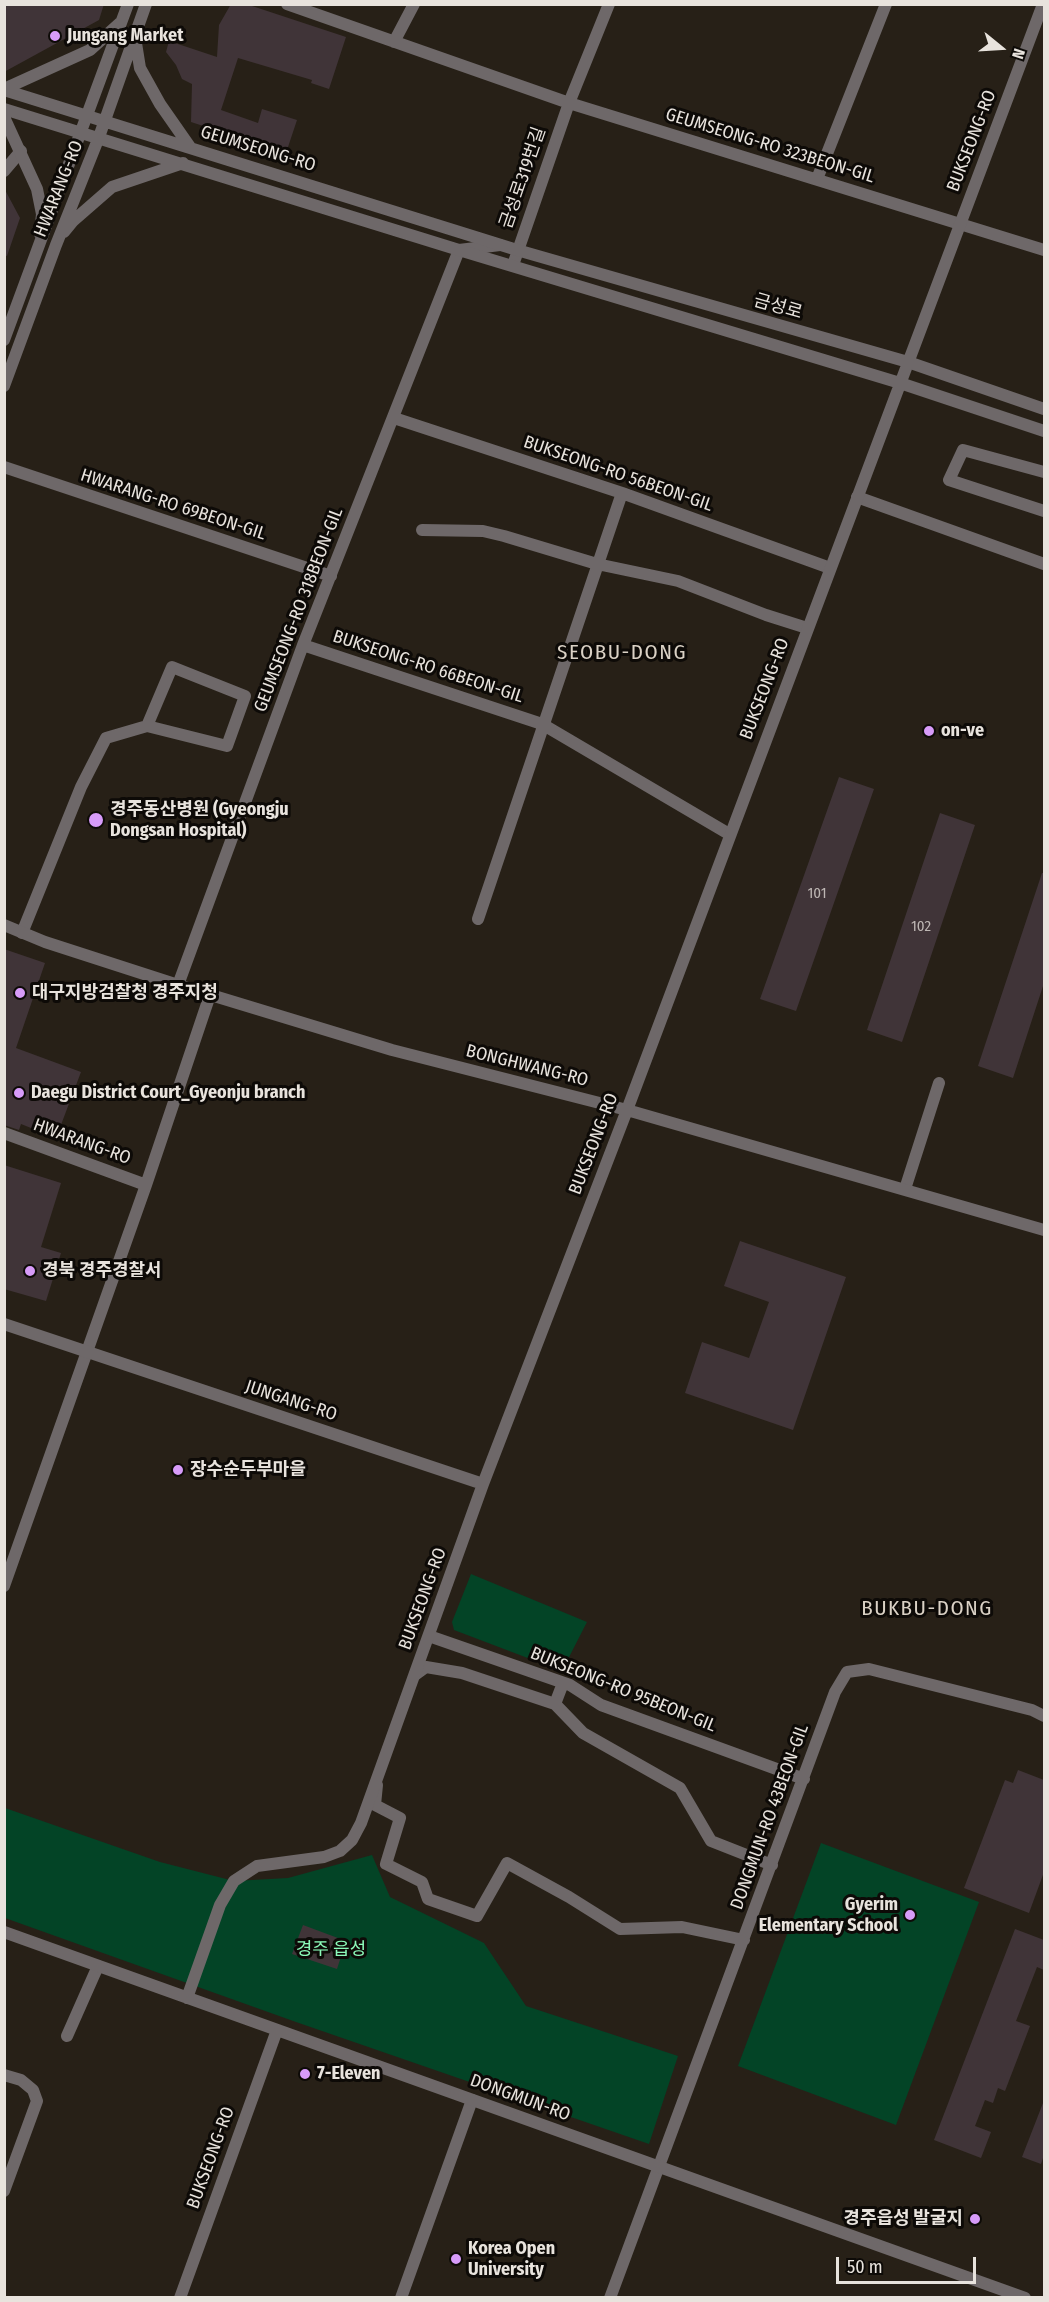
<!DOCTYPE html>
<html>
<head>
<meta charset="utf-8">
<style>
	body { margin:0 }
	#map { position:relative; width:1049px; height:2302px; overflow:hidden; background:#272017; font-family:"Fira Sans Condensed",sans-serif }
	canvas { display:block }
	.frame { position:absolute; inset:0; border:6px solid #e8e3dd; pointer-events:none }
	.north { position:absolute; left:971px; top:18px; width:60px; height:60px; -webkit-text-stroke:4px #0d0a07; paint-order:stroke; rotate:108deg; font-size:16px; font-weight:700; line-height:24px; text-align:center; color:#e8e3dd }
	.north::after { content:''; display:block; margin:auto; width:21px; height:27px; background:#e8e3dd; clip-path:polygon(50% 0,100% 100%,50% 72%,0 100%) }
	.scale { position:absolute; left:836px; top:2257px; width:140px; height:27px; box-sizing:border-box; border:3px solid #e8e3dd; border-top:0; padding-left:8px; font-size:18px; line-height:21px; white-space:nowrap; color:#e8e3dd; -webkit-text-stroke:4px #0d0a07; paint-order:stroke }
</style>
</head>
<body>
<div id="map">
<canvas width="1049" height="2302"></canvas>
<div class="frame"></div>
<div class="north">N</div>
<div class="scale">50 m</div>
</div>
<script>
const context = document.querySelector('canvas').getContext('2d');
context.lineJoin = 'round';
function fill(path, color) {
  context.fillStyle = color;
  context.fill(path, 'evenodd');
}
function poly(rows) {
  const path = new Path2D();
  for (const r of rows) {
    path.moveTo(r[0], r[1]);
    for (let i = 2; i < r.length; i += 2) path.lineTo(r[i], r[i + 1]);
  }
  return path;
}
function trace(path, color, width, dash) {
  context.strokeStyle = color;
  context.lineWidth = width;
  context.lineCap = dash ? 'butt' : 'round';
  context.setLineDash(dash || []);
  context.stroke(path);
}
function write(font, color, halo, rows, align = 'center') {
  context.font = font + ' "Fira Sans Condensed","Noto Sans KR",sans-serif';
  context.lineWidth = 6;
  context.setLineDash([]);
  context.textBaseline = 'middle';
  context.strokeStyle = halo;
  context.fillStyle = color;
  for (const [text, x, y, turn = 0] of rows) {
    context.save();
    context.translate(x, y);
    context.rotate((+turn || 0) * Math.PI / 180);
    context.textAlign = isNaN(turn) ? turn : align;
    if (halo) context.strokeText(text, 0, 0);
    context.fillText(text, 0, 0);
    context.restore();
  }
}
fill(poly([
	[471,1574,587,1622,565,1665,554,1668,454,1630,452,1622],
	[5,1808,160,1862,234,1881,288,1878,372,1855,390,1897,484,1943,526,2006,678,2056,649,2144,296,2022,5,1918],
	[821,1843,979,1902,896,2125,738,2066]
]), '#034426');
fill(poly([
	[4,4,104,4,99,20,4,72],
	[231,4,246,4,346,37,329,89,311,83,312,80,238,58,221,110,258,123,262,109,297,120,286,153,191,122,192,84,182,79,176,65,166,52,169,41,217,57,219,25],
	[4,188,20,218,7,256,4,255],
	[839,777,874,789,796,1011,760,999],
	[940,813,975,825,902,1042,867,1030],
	[1042,873,1044,873,1044,983,1013,1078,978,1066],
	[4,949,45,963,16,1048,81,1072,56,1138,21,1124,19,1130,4,1125],
	[4,1165,61,1183,41,1247,61,1253,46,1301,4,1289],
	[740,1241,846,1277,793,1430,685,1393,702,1342,749,1358,769,1302,724,1286],
	[1018,1770,1044,1780,1044,1872,1029,1913,964,1888,1005,1780,1013,1783],
	[303,1925,346,1941,337,1969,292,1954],
	[1015,1929,1044,1940,1044,1970,1037,1967,1016,2021,1030,2026,1005,2091,998,2088,993,2103,985,2100,975,2126,991,2132,981,2158,934,2140],
	[1043,2103,1044,2155,1041,2164,1022,2157]
]), '#403438');
trace(poly([
	[287,4,569,103,1044,250],
	[394,42,414,4],
	[4,171,21,151],
	[817,179,886,4],
	[513,265,569,103,609,4],
	[394,418,622,493,830,568],
	[4,467,331,576],
	[1044,472,963,450,949,480,1044,511],
	[857,497,1044,564],
	[422,530,483,531,504,536,597,564,678,581,766,615,807,628],
	[303,645,542,724,729,834],
	[478,919,622,493],
	[22,933,81,787,106,738,147,726,172,667,245,696,227,746,147,726],
	[178,985,303,645,459,250,500,245],
	[4,1133,146,1185],
	[905,1189,939,1083],
	[4,1586,146,1185,210,995],
	[429,1636,570,1685,601,1705,804,1779],
	[415,1675,426,1667,462,1673,555,1704],
	[563,1683,555,1704,583,1733,680,1788,711,1841,772,1865],
	[377,1785,375,1805,400,1818,386,1864,422,1882,428,1899,477,1916,507,1863,569,1897,620,1929,682,1927,744,1940],
	[67,2036,98,1966],
	[4,2075,21,2080,33,2090,37,2101,4,2191],
	[401,2298,472,2100],
	[610,2298,835,1692,847,1672,869,1669,1032,1710,1044,1716]
]), '#6e6869', 12);
trace(poly([
	[135,37,140,68,160,104,190,147],
	[4,89,90,50,120,23],
	[4,90,517,250,908,362,1044,409],
	[4,109,459,250,900,383,1044,431],
	[4,117,37,189,42,214,40,234],
	[64,232,73,221,112,187,183,163],
	[4,340,128,4],
	[4,386,56,245,99,137,146,4],
	[4,925,45,942,178,985,392,1050,627,1110,1044,1230],
	[4,1324,483,1484],
	[4,1932,1025,2298],
	[187,1998,220,1905,234,1881,257,1866,324,1857,340,1851,352,1840,361,1823,483,1484,627,1110,1043,4],
	[180,2298,277,2030]
]), '#6e6869', 12);
for (const [x, y, r, color] of [
	[55,36,6,"#d79bf9"],
	[929,731,6,"#d79bf9"],
	[96,820,8,"#d79bf9"],
	[20,993,6,"#d79bf9"],
	[19,1093,6,"#d79bf9"],
	[30,1271,6,"#d79bf9"],
	[178,1470,6,"#d79bf9"],
	[910,1915,6,"#d79bf9"],
	[305,2074,6,"#d79bf9"],
	[975,2219,6,"#d79bf9"],
	[456,2259,6,"#d79bf9"]
]) {
  const dot = new Path2D();
  dot.arc(x, y, r, 0, 2 * Math.PI);
  context.fillStyle = color;
  context.fill(dot);
  trace(dot, '#0d0a07', 2);
}
write('15px', '#beb7b4', null, [
	["101",817,894],
	["102",921,927]
]);
write('bold 18px', '#e8e3dd', '#0d0a07', [
	["Jungang Market",67,36],
	["on-ve",941,731],
	["경주동산병원 (Gyeongju",110,810],
	["Dongsan Hospital)",110,831],
	["대구지방검찰청 경주지청",32,993],
	["Daegu District Court_Gyeonju branch",31,1093],
	["경북 경주경찰서",42,1271],
	["장수순두부마을",190,1470],
	["Gyerim",898,1905,"right"],
	["Elementary School",898,1926,"right"],
	["7-Eleven",317,2074],
	["경주읍성 발굴지",963,2219,"right"],
	["Korea Open",468,2249],
	["University",468,2270]
], 'left');
write('18px', '#e8e3dd', '#0d0a07', [
	["BUKSEONG-RO",972,141,-69],
	["GEUMSEONG-RO 323BEON-GIL",770,146,17],
	["GEUMSEONG-RO",258,149,17],
	["금성로319번길",523,178,-71],
	["HWARANG-RO",59,189,-68],
	["금성로",778,307,16],
	["BUKSEONG-RO 56BEON-GIL",618,474,19],
	["HWARANG-RO 69BEON-GIL",173,505,18],
	["GEUMSEONG-RO 318BEON-GIL",299,610,-69],
	["BUKSEONG-RO 66BEON-GIL",428,667,18],
	["BUKSEONG-RO",765,689,-69],
	["BONGHWANG-RO",527,1066,14],
	["HWARANG-RO",82,1142,20],
	["BUKSEONG-RO",594,1144,-69],
	["JUNGANG-RO",291,1401,18],
	["BUKSEONG-RO",423,1599,-70],
	["BUKSEONG-RO 95BEON-GIL",623,1690,22],
	["DONGMUN-RO 43BEON-GIL",770,1817,-70],
	["DONGMUN-RO",520,2098,20],
	["BUKSEONG-RO",211,2158,-70]
]);
write('18px', '#8cfbba', '#0d0a07', [
	["경주 읍성",331,1950]
]);
context.letterSpacing = '1.5px';
write('21px', '#dad1c5', '#0d0a07', [
	["SEOBU-DONG",622,653],
	["BUKBU-DONG",927,1609]
]);
context.letterSpacing = '0px';
</script>
</body>
</html>
